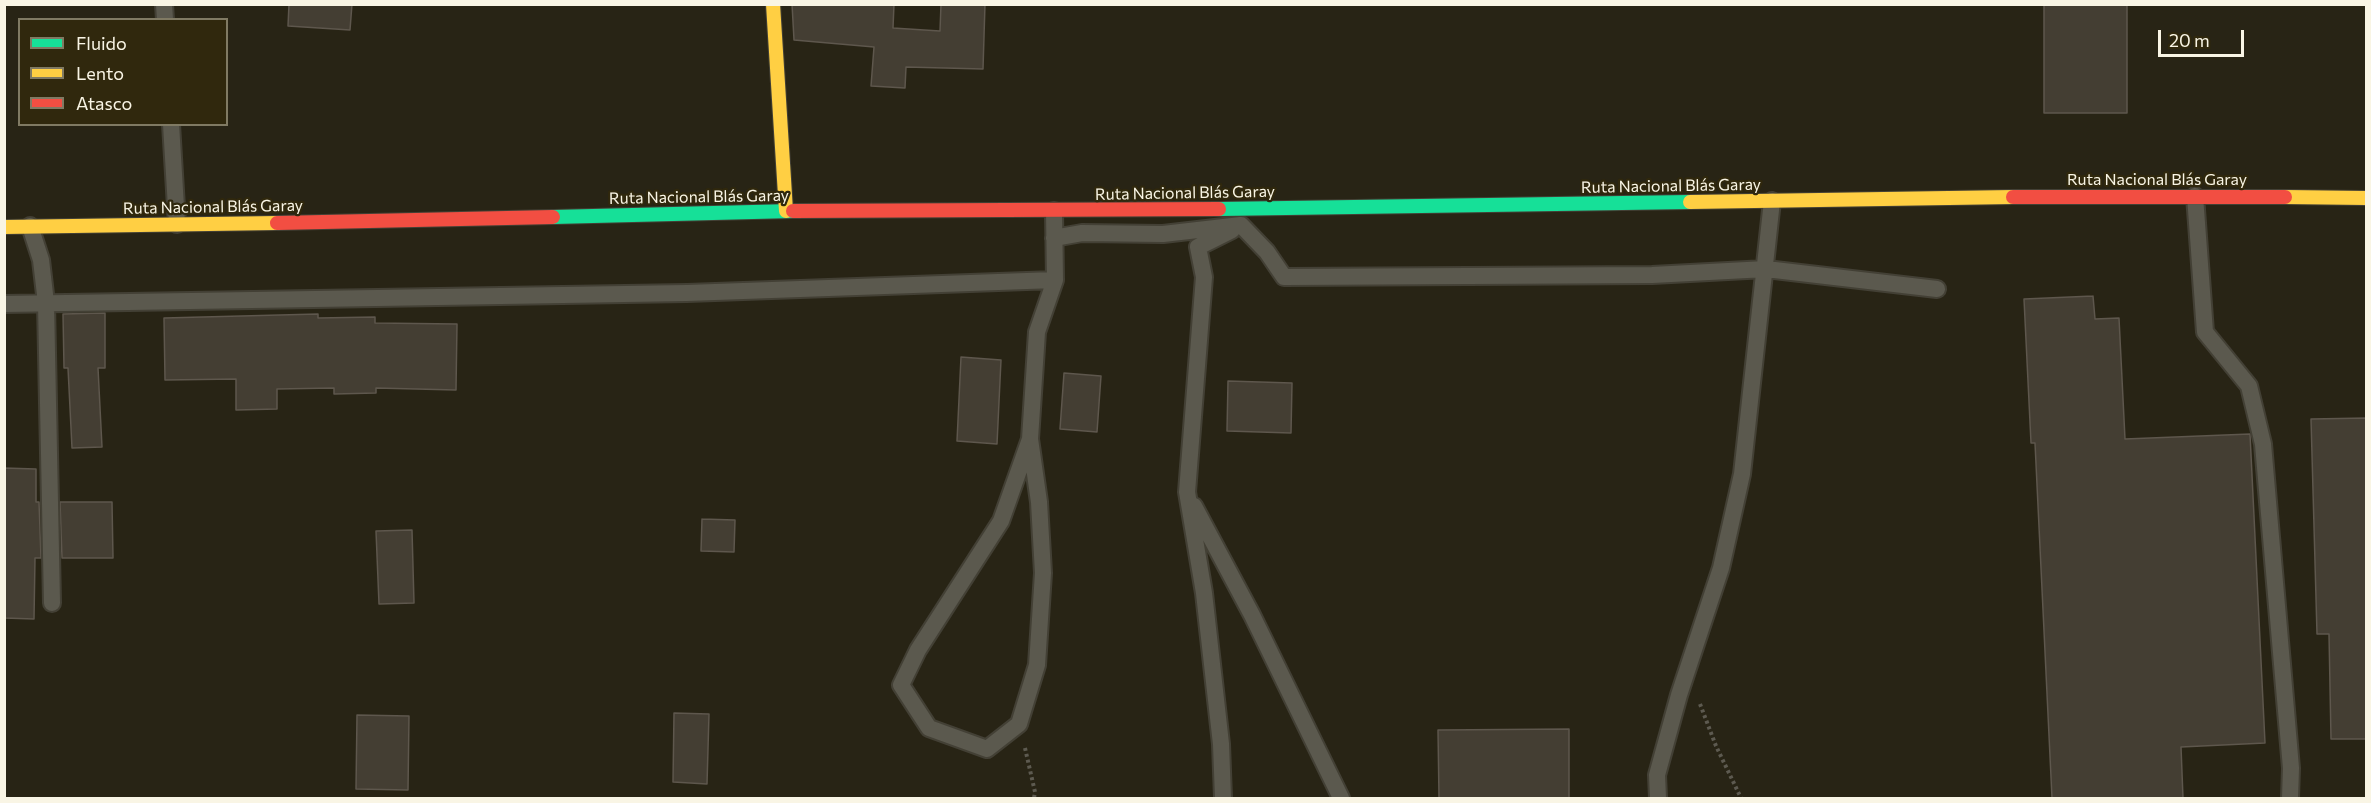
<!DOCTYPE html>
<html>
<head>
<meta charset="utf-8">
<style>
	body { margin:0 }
	#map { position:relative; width:2371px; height:803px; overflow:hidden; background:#282415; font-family:Commissioner,sans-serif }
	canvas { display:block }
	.frame { position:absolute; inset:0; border:6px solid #f9f5e5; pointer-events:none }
	.legend { position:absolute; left:18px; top:18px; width:210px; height:108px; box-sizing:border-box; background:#30280d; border:2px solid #807a63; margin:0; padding:8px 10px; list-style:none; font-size:18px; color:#f9f5e5 }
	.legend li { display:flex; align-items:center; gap:12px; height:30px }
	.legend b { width:30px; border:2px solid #807a63 }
	.scale { position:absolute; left:2158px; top:30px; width:86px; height:27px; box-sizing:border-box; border:3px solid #f9f5e5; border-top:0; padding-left:8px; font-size:18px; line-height:21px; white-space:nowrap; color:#f9f5e5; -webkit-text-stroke:4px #30280d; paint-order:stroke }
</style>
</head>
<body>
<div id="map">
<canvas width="2371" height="803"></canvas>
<div class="frame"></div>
<ul class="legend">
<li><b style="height:8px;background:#16e098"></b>Fluido</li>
<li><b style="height:8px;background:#ffcf43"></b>Lento</li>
<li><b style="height:8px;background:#f24e42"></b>Atasco</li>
</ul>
<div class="scale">20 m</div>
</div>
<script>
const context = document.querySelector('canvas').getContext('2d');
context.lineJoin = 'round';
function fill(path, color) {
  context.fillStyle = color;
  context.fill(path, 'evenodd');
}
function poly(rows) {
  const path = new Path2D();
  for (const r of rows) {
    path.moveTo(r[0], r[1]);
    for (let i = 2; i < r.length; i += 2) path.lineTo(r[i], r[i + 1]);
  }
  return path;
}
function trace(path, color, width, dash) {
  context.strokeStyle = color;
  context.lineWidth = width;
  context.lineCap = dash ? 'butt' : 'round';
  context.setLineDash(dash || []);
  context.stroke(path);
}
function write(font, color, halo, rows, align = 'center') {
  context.font = font + ' Commissioner,sans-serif';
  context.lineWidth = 4.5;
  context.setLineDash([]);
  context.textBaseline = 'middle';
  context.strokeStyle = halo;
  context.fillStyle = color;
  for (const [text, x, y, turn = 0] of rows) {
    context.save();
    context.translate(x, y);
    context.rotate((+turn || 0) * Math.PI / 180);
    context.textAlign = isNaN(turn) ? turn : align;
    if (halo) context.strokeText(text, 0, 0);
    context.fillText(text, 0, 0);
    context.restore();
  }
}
const building = poly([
	[289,4,352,4,350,30,288,26,289,4],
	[792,4,894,4,893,28,940,31,941,4,985,4,983,69,906,67,905,88,871,86,874,47,794,40,792,4],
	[2044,4,2127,4,2127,113,2044,113,2044,4],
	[2093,296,2095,319,2119,318,2125,439,2250,434,2265,743,2181,747,2183,798,2052,798,2035,443,2031,443,2024,299,2093,296],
	[105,313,105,368,98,368,102,447,72,448,68,368,64,368,63,314,105,313],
	[318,314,318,318,375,317,375,323,457,324,456,390,376,388,376,393,334,394,334,388,277,389,277,409,236,410,236,379,165,380,164,318,318,314],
	[961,357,1001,360,997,444,957,441,961,357],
	[1064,373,1101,376,1097,432,1060,429,1064,373],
	[1228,381,1292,383,1291,433,1227,431,1228,381],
	[2367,418,2367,739,2331,739,2329,634,2317,634,2311,419,2367,418],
	[4,468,36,469,36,502,39,502,41,558,35,558,34,619,4,618,4,468],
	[60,502,112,502,113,558,62,558,60,502],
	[702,519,735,520,734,552,701,551,702,519],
	[412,530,414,603,379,604,376,531,412,530],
	[674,713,709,714,707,784,673,782,674,713],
	[357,715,409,716,408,790,356,789,357,715],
	[1569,729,1569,798,1439,798,1438,730,1569,729]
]);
fill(building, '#443e33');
trace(building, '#5e574d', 1.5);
const lane = poly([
	[164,4,165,20],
	[171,124,177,224],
	[2195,196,2205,332,2249,386,2263,444,2291,768,2290,798],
	[30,226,41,260,46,303,52,603],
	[1054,238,1082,233,1163,234,1241,225,1267,252,1284,277,1652,275,1766,269,1937,289],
	[4,304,687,293,1055,280],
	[1030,439,1039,502,1043,573,1037,665,1019,724,987,749,929,728,901,685,918,650,1001,521,1030,439,1037,332,1055,280,1054,211],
	[1194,506,1252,615,1341,798],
	[1223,798,1221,744,1204,593,1187,492,1204,277,1198,247,1232,230],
	[1658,798,1657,775,1679,695,1721,568,1742,474,1772,201]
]);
const fast = poly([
	[1219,209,1690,202],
	[553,217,793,211]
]);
const slow = poly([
	[773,4,786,211],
	[2285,197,2366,198],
	[1690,202,2013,197],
	[4,227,277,223]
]);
const jam = poly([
	[2013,197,2285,197],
	[793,211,1219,209],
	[277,223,553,217]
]);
trace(lane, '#434035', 20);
trace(fast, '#434035', 16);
trace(slow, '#434035', 16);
trace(jam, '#434035', 16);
trace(poly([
	[1700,704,1716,746,1741,798],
	[1025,748,1035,792,1034,798]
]), '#5d5a50', 4, [3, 3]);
trace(lane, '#5b594e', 16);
trace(fast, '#16e098', 14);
trace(slow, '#ffcf43', 14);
trace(jam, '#f24e42', 14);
write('16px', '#f9f5e5', '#30280d', [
	["Ruta Nacional Blás Garay",2157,180],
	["Ruta Nacional Blás Garay",1671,186,-1],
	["Ruta Nacional Blás Garay",1185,193,-1],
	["Ruta Nacional Blás Garay",699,197,-1],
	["Ruta Nacional Blás Garay",213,207,-1]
]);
</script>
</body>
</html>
